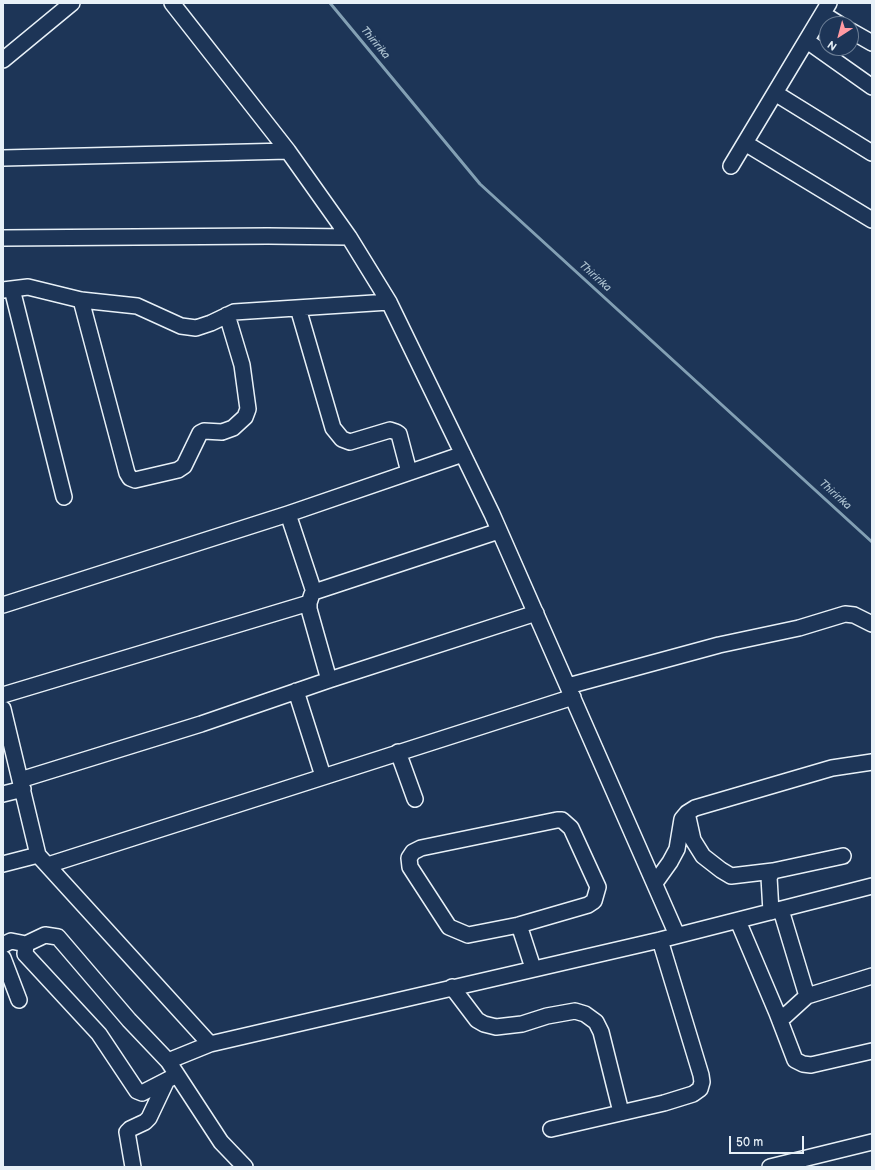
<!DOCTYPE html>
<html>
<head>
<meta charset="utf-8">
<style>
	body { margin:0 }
	#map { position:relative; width:875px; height:1170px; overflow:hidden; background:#1d3557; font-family:"Balsamiq Sans",sans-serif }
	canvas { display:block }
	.frame { position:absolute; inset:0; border:4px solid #e8f1f8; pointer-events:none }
	.north { position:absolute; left:819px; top:16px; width:40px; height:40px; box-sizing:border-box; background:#1d3557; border:1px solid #6e8097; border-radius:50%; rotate:216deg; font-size:11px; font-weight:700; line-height:16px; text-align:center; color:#e8f1f8 }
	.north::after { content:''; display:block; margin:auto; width:14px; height:18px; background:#ff9aa2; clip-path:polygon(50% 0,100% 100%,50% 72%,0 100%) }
	.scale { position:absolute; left:729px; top:1136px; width:75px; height:18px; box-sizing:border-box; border:2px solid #e8f1f8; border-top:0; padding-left:5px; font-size:12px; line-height:14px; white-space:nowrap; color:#e8f1f8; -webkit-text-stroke:3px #1d3557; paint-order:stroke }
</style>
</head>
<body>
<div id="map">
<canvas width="875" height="1170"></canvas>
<div class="frame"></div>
<div class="north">N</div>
<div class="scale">50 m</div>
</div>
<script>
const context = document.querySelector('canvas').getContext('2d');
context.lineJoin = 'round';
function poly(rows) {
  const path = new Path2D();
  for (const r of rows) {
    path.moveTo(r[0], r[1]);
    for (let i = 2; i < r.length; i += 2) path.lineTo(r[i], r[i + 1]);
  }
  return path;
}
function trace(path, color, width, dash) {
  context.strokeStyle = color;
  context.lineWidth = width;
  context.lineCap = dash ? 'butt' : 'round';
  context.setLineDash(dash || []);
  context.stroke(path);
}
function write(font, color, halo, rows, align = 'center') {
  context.font = font + ' "Balsamiq Sans",sans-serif';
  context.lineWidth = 4;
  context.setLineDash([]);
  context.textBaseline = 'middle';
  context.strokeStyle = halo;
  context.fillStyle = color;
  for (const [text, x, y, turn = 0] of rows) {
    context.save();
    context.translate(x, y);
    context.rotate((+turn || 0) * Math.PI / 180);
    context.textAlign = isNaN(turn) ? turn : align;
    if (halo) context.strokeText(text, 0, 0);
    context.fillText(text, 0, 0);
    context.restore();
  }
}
trace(poly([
	[330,3,480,184,872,542]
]), '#83a0b4', 3);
const minor = poly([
	[172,3,288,151,349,237,389,302,492,514,677,935],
	[823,14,839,24],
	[851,31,872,43],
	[807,41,872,87],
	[3,60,72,3],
	[775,93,872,153],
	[745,143,872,220],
	[3,158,288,151],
	[731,166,829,3],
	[3,238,268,236,349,237],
	[12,289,64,497],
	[3,290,28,287,81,300,137,306,181,326,196,328,211,323,234,312,389,302],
	[81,300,127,473,130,478,135,480,178,470,184,466,200,433,204,431,222,432,233,428,245,417,248,409,242,365,227,315],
	[298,308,333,428,342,439,350,442,390,430,396,432,399,434,409,472],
	[288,514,314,592,499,531],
	[312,594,309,603,309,609,329,680],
	[3,605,288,514,463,454],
	[568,686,719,645,799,628,845,614,854,615,872,624],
	[296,691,323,776],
	[3,695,309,603],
	[3,709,38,855,3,864],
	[398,752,415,799],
	[20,780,201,724,329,680,536,613],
	[3,794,23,789],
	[687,813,693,840,703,856,721,870,731,876,773,871],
	[557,820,562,820,571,828,598,887,594,901,588,905,519,925,468,935,449,927,410,867,409,858,413,852,421,848,557,820],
	[38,855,210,1044],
	[48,865,573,697],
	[655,883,670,862,677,849,682,819,687,813,695,808,832,768,872,762],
	[781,910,807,996,872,976],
	[771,912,769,877,773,871,843,856],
	[738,921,777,1013,785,1016,807,996],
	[519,925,533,968],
	[3,945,11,941,26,944],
	[3,958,19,1000],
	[452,987,477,1020,484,1024,496,1027,522,1024,547,1016,575,1011,585,1014,596,1022,601,1032,621,1112],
	[777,1013,795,1060,803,1064,811,1065,872,1051],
	[168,1061,210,1044,660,940,872,886],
	[177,1075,142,1093,137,1091,99,1034,25,954,26,944,45,935,58,937,129,1020,168,1061,221,1142,245,1167],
	[551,1129,664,1103,693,1094,700,1089,702,1082,701,1075,660,940],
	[133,1167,127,1132,130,1129,145,1122,149,1118,167,1080],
	[770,1167,872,1142]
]);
trace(minor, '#e8f1f8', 18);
trace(minor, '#1d3557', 15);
write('italic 11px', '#adc2d0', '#1d3557', [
	["Thiririka",375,43,50],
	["Thiririka",595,277,42],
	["Thiririka",835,495,42]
]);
</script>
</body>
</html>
